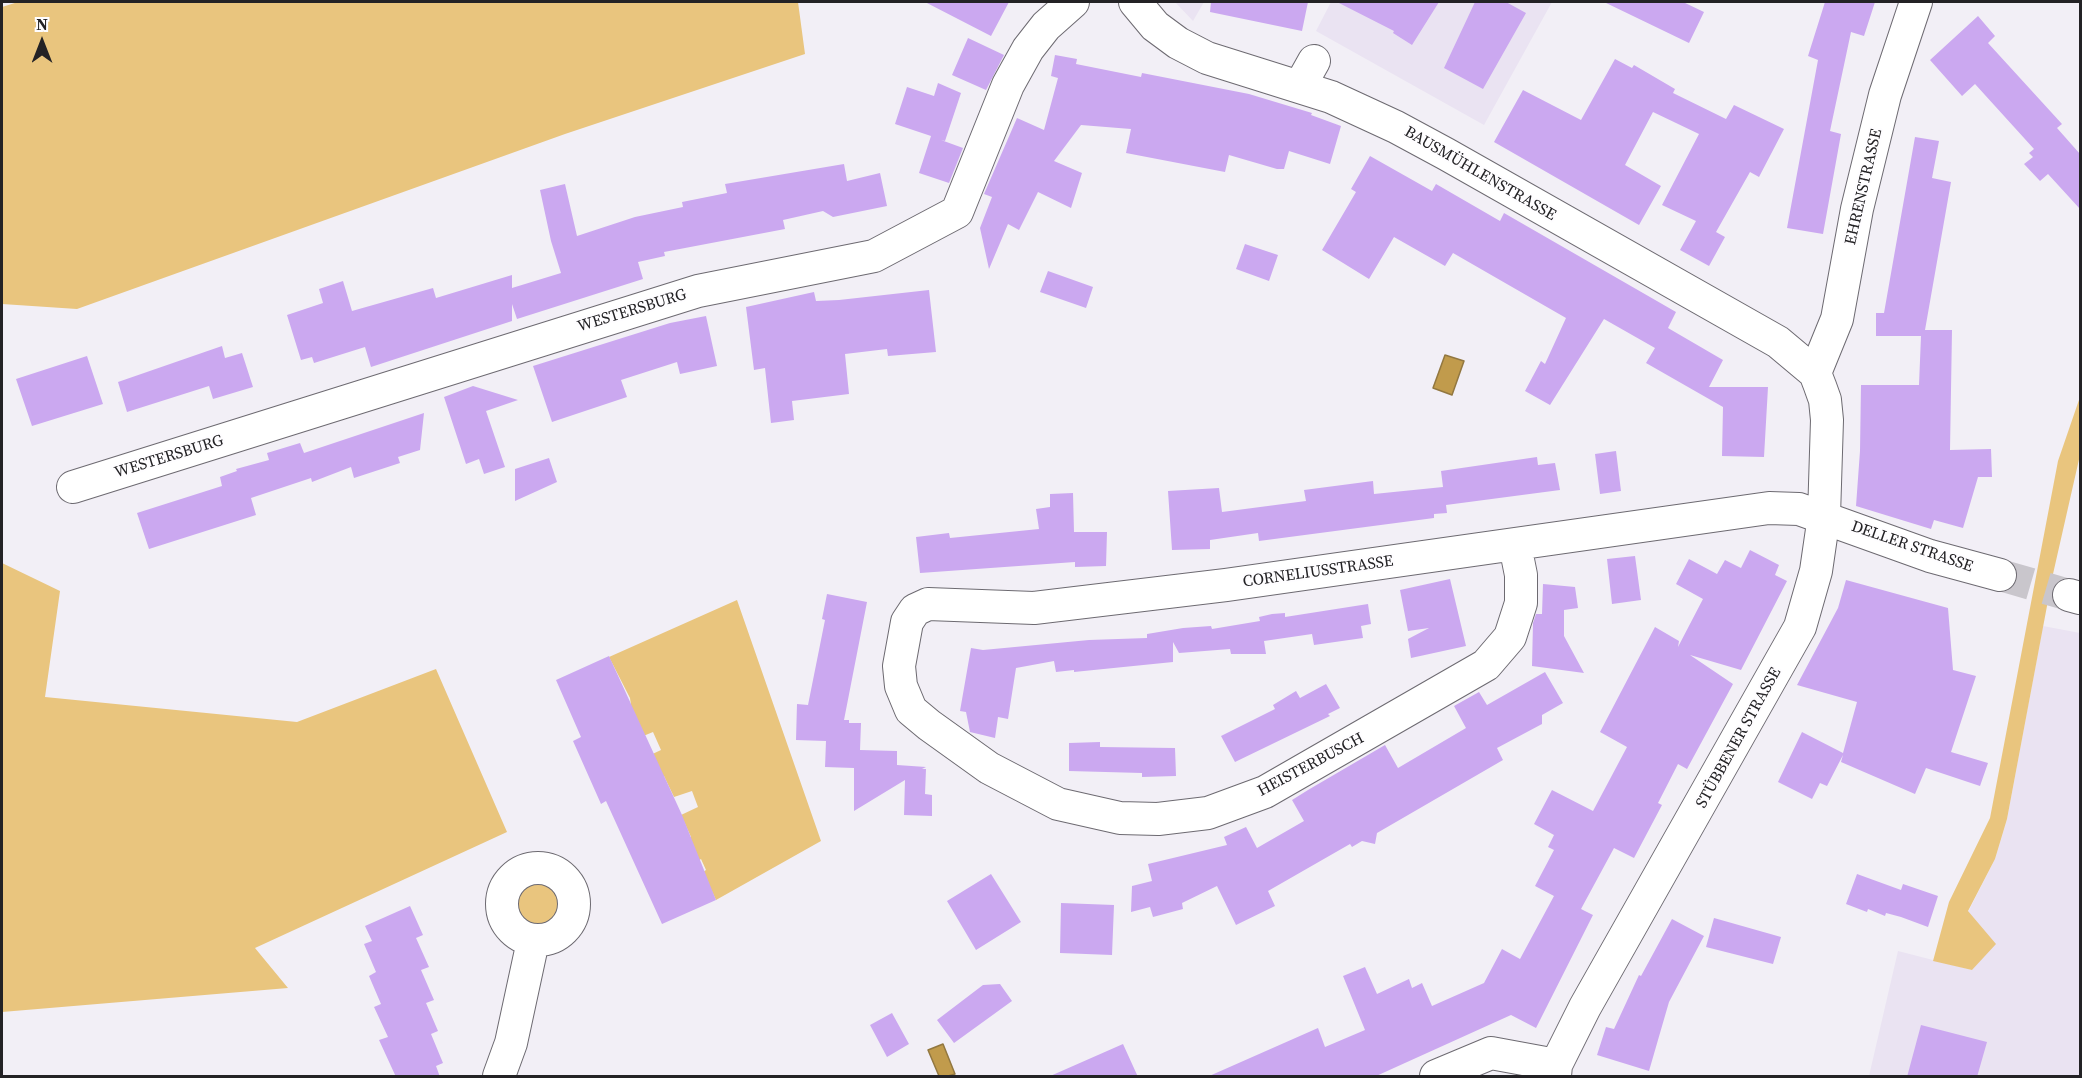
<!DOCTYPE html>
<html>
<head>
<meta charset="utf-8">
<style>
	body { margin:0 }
	#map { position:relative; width:2082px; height:1078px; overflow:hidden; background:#f2eff6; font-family:"Source Serif 4",serif }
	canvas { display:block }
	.frame { position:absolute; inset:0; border:3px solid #232225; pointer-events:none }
	.north { position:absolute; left:12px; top:12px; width:60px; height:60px; -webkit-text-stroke:4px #fefdff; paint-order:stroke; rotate:0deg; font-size:16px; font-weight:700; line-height:24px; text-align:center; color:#232225 }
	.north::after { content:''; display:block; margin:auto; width:21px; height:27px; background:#232225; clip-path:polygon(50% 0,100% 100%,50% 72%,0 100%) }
</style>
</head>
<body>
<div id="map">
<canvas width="2082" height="1078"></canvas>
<div class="frame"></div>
<div class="north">N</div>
</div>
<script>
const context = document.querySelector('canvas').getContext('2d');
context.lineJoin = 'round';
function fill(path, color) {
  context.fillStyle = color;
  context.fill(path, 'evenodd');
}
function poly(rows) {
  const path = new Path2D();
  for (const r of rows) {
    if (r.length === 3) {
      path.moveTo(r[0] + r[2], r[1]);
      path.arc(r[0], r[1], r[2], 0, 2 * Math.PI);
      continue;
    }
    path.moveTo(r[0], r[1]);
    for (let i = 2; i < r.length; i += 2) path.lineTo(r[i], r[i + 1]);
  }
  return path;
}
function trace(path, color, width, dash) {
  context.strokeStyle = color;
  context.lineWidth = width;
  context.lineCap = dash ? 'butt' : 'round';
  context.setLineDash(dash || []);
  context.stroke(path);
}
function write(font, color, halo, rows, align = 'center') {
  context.font = font + ' "Source Serif 4",serif';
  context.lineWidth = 4.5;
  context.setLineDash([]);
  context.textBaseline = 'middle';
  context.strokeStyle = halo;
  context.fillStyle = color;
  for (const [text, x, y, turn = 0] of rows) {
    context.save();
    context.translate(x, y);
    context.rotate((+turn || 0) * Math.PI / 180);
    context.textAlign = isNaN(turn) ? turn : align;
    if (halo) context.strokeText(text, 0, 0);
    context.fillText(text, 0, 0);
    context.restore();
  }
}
fill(poly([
	[1175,2,1204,2,1193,21],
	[1331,2,1552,2,1484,125,1316,31],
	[2043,626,2080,633,2080,1076,1869,1076,1898,951,1972,970,1981,959,1968,912,1995,859,2007,819]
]), '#eae3f2');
fill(poly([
	[18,2,798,2,805,54,565,134,77,309,2,304,2,7],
	[2080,397,2080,455,2053,574,2007,819,1995,859,1968,911,1996,944,1972,970,1933,961,1949,902,1990,818,2058,461],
	[2,563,60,591,45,697,297,722,436,669,507,832,255,948,288,988,2,1012],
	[737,600,821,841,716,900,703,872,706,870,701,859,698,861,688,839,691,837,681,815,698,807,692,791,674,797,664,776,654,780,644,758,661,750,653,732,636,739,630,698,609,657],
	[536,904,24]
]), '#e9c57e');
const water = poly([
	[1445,355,1464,361,1452,395,1433,388,1445,355],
	[943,1044,955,1074,948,1076,939,1076,928,1050,943,1044]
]);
fill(water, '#c19b4c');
trace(water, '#927740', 1.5);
fill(poly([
	[925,2,1009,2,991,36],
	[1211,2,1308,2,1302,31,1210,12],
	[1337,2,1439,2,1412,45,1393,33,1394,31],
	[1475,2,1506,2,1526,13,1483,89,1444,68],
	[1604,2,1683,2,1704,12,1689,43],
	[1825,2,1875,2,1864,36,1851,32,1830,131,1841,134,1823,234,1787,228,1818,60,1808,56],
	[1978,16,1995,36,1988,43,2062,124,2057,128,2080,154,2080,209,2048,174,2040,181,2024,164,2033,157,2029,153,2034,149,1975,84,1962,96,1930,60],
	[968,38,1004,55,986,90,952,75],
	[1055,55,1077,59,1076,64,1141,77,1142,73,1249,94,1312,113,1311,115,1341,126,1330,164,1289,151,1284,169,1277,169,1229,155,1225,172,1126,153,1131,129,1081,125,1054,161,1082,173,1071,208,1038,192,1019,230,1008,224,989,269,980,228,992,197,984,194,1017,118,1044,130,1058,78,1051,76],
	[1615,59,1632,68,1634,65,1675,89,1673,93,1726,119,1734,105,1784,129,1759,177,1750,172,1716,232,1725,237,1709,266,1680,250,1696,221,1662,205,1699,134,1653,112,1625,165,1661,186,1639,225,1494,142,1523,90,1581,120],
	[938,83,961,93,945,141,941,140,963,148,949,183,919,173,931,136,895,124,907,87,934,96],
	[1915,137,1939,141,1932,178,1951,182,1925,330,1952,330,1950,450,1991,449,1992,477,1978,477,1963,528,1934,520,1931,529,1856,506,1860,451,1861,385,1919,385,1921,336,1876,336,1876,313,1884,313],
	[1370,156,1432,191,1436,184,1500,221,1504,213,1676,312,1668,328,1723,360,1709,387,1768,387,1764,457,1722,456,1723,407,1646,363,1655,348,1604,319,1550,405,1525,391,1541,361,1545,364,1566,318,1453,253,1445,266,1394,237,1369,279,1322,250,1356,192,1351,189],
	[844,164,847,181,880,173,887,206,833,217,823,211,783,220,785,229,664,252,665,256,638,262,643,279,517,319,512,304,512,321,371,367,365,347,314,363,312,357,301,360,287,315,323,303,319,289,343,281,352,311,433,288,436,298,512,275,512,288,561,273,551,241,540,190,565,184,577,236,635,217,683,207,682,202,727,193,725,184],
	[1245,244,1278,255,1269,281,1236,269],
	[1048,271,1093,287,1086,308,1040,292],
	[929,290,936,352,888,356,887,349,845,354,849,394,792,401,794,420,771,423,765,368,754,370,746,307,814,292,816,301,839,300],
	[706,316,717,366,680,374,677,362,621,380,627,397,552,422,533,366,670,323],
	[222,346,225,358,242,353,253,387,213,399,209,386,127,412,118,382],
	[87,356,103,404,32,426,16,379],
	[473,386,518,400,486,411,505,467,484,474,479,459,466,464,444,397],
	[424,413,420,450,398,457,400,463,354,478,351,467,312,482,311,478,251,498,256,515,149,549,137,513,222,486,220,477,237,471,236,469,269,460,267,453,300,443,304,453],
	[1616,451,1621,491,1600,494,1595,454],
	[1537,457,1538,465,1555,463,1560,490,1446,505,1447,513,1434,514,1434,518,1259,541,1258,533,1210,540,1210,549,1172,550,1168,491,1219,488,1222,512,1306,501,1304,490,1373,481,1374,494,1443,487,1441,471],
	[549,458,557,482,515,501,515,469],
	[1073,493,1074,532,1107,532,1106,566,1075,567,1075,562,920,573,916,537,949,533,950,538,1039,529,1036,509,1050,507,1050,494],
	[1750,550,1779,565,1775,575,1787,581,1741,670,1690,655,1733,684,1687,769,1678,764,1658,803,1662,805,1634,858,1614,848,1581,909,1593,915,1536,1028,1511,1015,1374,1077,1207,1077,1318,1028,1325,1047,1365,1030,1343,976,1365,967,1377,994,1409,979,1412,988,1422,983,1432,1006,1484,983,1502,949,1520,959,1554,896,1535,886,1554,850,1548,847,1554,835,1534,824,1552,790,1593,811,1627,747,1600,732,1655,627,1679,641,1678,647,1703,599,1676,584,1689,559,1717,574,1725,560,1741,568],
	[1635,556,1641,600,1612,604,1607,559],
	[1450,579,1466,646,1411,658,1408,639,1429,628,1408,631,1400,590],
	[1846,580,1948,608,1953,670,1976,676,1951,752,1988,763,1980,786,1926,768,1915,794,1841,762,1843,755,1827,786,1820,783,1812,799,1778,782,1802,732,1843,753,1857,702,1797,685,1838,608],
	[1543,584,1575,587,1578,608,1564,610,1564,636,1584,673,1532,666,1533,623,1536,614,1542,614],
	[827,594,867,602,844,720,849,720,849,723,861,723,860,750,897,751,897,765,926,767,922,769,926,769,925,794,932,795,932,816,904,815,905,780,854,811,854,768,825,767,826,741,796,740,797,704,808,705,825,620,822,619],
	[1368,604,1371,624,1361,626,1363,638,1314,645,1312,634,1264,641,1266,654,1231,654,1230,649,1179,653,1173,642,1173,662,1074,672,1074,670,1056,672,1054,661,1016,668,1008,719,998,717,995,738,970,732,966,712,960,711,971,648,983,650,1089,640,1147,638,1147,634,1183,628,1211,626,1212,629,1260,621,1259,617,1272,614,1285,613,1285,617],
	[609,656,682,815,716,900,662,924,606,801,601,804,573,741,581,737,556,680],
	[1545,672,1563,703,1542,715,1542,724,1497,748,1503,760,1377,833,1375,844,1362,841,1352,847,1350,844,1268,891,1275,906,1236,925,1217,886,1182,903,1183,909,1153,917,1150,907,1131,912,1132,886,1152,881,1148,864,1227,845,1224,837,1246,827,1257,848,1304,821,1292,800,1308,790,1385,745,1398,768,1466,728,1454,706,1479,692,1487,705],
	[1326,684,1340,708,1328,714,1330,716,1235,762,1221,736,1275,709,1273,705,1296,691,1300,698],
	[1100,742,1100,747,1175,748,1176,776,1142,777,1142,773,1069,771,1069,743],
	[991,874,1021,922,976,950,947,901],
	[1857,874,1901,890,1903,884,1938,896,1928,927,1901,917,1886,913,1885,916,1868,909,1867,912,1846,904],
	[1061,903,1114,905,1112,955,1060,953],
	[410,906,423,935,416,938,429,967,421,970,434,1000,426,1003,438,1031,431,1034,443,1063,436,1066,440,1077,396,1077,379,1040,388,1037,374,1007,381,1004,369,976,376,972,364,944,372,941,365,926],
	[1714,918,1781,937,1773,964,1706,947],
	[1672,919,1704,936,1669,1002,1649,1071,1597,1055,1606,1027,1614,1029,1639,975,1641,976],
	[1000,984,1012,1001,954,1043,937,1020,983,985],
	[892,1013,909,1044,887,1057,870,1025],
	[1921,1025,1987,1042,1977,1077,1907,1077],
	[1123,1044,1138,1077,1048,1077]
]), '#cba8f0');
trace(poly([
	[2000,575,2069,595]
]), '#c9c6cc', 32, [32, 16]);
const minor = poly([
	[1135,2,1155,26,1178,43,1207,58,1331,97,1396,127,1446,154,1778,342,1815,373,1820,386,1825,400,1827,420,1824,516,1816,571,1800,627,1585,1007,1556,1065,1555,1076],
	[1300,86,1314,61],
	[1815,373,1837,319,1857,209,1885,95,1916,2],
	[73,487,698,291,874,256,957,212,1008,85,1028,49,1046,26,1073,2],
	[1515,545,1521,575,1521,603,1510,637,1486,665,1265,792,1208,813,1158,819,1120,818,1058,804,989,768,929,725,911,710,901,686,899,666,907,622,915,610,928,604,1034,608,1226,585,1769,508,1799,509,1930,556,2000,575],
	[2069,595,2080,598],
	[538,904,36],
	[499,1076,511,1043,533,941],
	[1436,1076,1491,1053,1556,1065]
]);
trace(minor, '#6d6a71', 34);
trace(minor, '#fff', 32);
write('16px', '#232225', '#fefdff', [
	["BAUSMÜHLENSTRASSE",1480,174,30],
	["EHRENSTRASSE",1864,187,-77],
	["WESTERSBURG",632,311,-17],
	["WESTERSBURG",169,457,-17],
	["DELLER STRASSE",1912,547,19],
	["CORNELIUSSTRASSE",1318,572,-8],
	["STÜBBENER STRASSE",1739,738,-61],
	["HEISTERBUSCH",1311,765,-28]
]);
</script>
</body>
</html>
